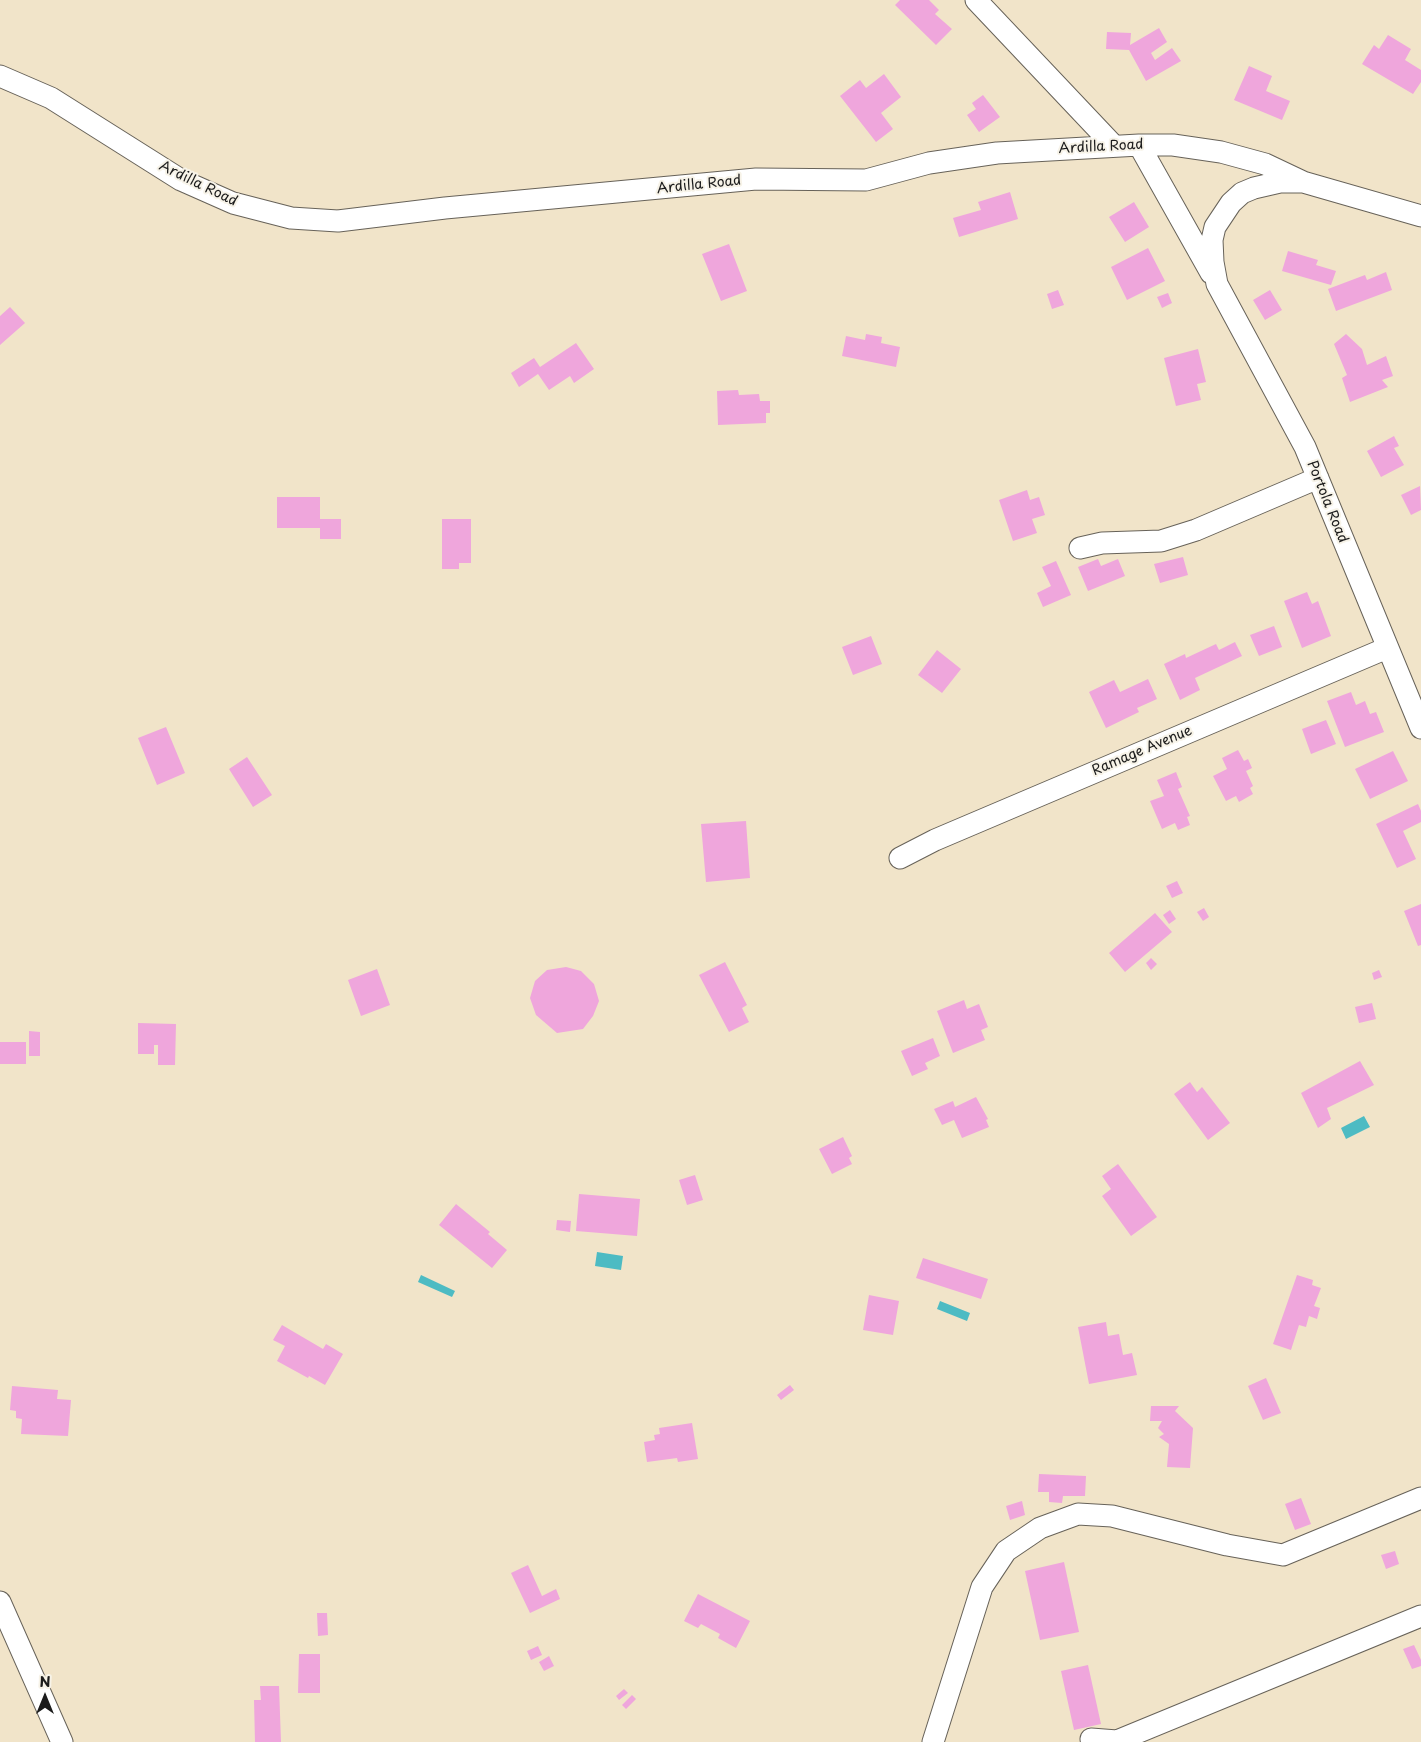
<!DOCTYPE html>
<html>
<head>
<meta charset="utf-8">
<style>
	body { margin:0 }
	#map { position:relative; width:1421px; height:1742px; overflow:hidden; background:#f1e4c9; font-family:"Playpen Sans",sans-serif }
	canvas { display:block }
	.north { position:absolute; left:20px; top:1672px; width:50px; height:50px; -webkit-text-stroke:4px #f7f3e8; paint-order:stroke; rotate:0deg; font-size:14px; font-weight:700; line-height:20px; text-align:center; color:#1c1c1c }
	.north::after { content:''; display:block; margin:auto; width:18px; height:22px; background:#1c1c1c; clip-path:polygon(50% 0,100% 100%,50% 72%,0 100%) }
</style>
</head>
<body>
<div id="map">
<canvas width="1421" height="1742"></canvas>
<div class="north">N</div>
</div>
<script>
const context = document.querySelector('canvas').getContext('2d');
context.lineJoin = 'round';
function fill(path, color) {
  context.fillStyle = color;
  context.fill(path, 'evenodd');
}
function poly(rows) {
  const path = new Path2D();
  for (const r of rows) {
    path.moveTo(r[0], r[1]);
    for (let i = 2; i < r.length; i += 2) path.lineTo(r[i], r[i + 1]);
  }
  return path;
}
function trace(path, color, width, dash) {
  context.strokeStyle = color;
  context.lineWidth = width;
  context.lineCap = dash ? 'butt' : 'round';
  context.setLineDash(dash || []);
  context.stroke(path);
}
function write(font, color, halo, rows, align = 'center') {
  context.font = font + ' "Playpen Sans",sans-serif';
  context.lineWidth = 4;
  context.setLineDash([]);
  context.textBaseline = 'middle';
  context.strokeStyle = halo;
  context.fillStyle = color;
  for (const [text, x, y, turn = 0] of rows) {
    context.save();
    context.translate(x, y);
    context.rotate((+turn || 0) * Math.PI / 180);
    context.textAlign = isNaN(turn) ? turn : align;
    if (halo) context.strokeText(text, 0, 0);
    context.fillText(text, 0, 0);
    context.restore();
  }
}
fill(poly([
	[1364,1116,1370,1127,1346,1139,1341,1128],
	[597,1252,623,1256,621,1270,595,1266],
	[421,1275,455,1291,452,1297,418,1282],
	[940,1301,970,1313,967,1321,937,1309]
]), '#4dbbc3');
fill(poly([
	[900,0,929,0,939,10,935,14,952,29,936,45,895,5],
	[1159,28,1167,42,1151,53,1155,60,1172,48,1181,61,1146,81,1129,50,1106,49,1107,32,1131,33,1130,45],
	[1388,35,1411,49,1405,60,1421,70,1421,82,1413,94,1362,64,1374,45,1379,49],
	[1249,66,1272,76,1266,91,1290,101,1282,120,1234,100],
	[884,74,901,97,881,113,893,129,876,142,840,96,860,80,866,88],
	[983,95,1000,117,979,132,967,115,976,109,972,103],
	[1010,192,1018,219,959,237,953,218,981,210,978,202],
	[1134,202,1149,227,1125,242,1109,217],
	[729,244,747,291,721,301,702,254],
	[1148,248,1165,281,1127,300,1111,267],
	[1288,251,1318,260,1316,265,1336,271,1331,285,1282,271],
	[1386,272,1392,290,1336,311,1328,289,1365,275,1367,280],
	[1058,290,1064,305,1052,309,1047,294],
	[1270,290,1282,310,1265,320,1253,300],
	[1168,293,1172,303,1162,308,1157,297],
	[10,307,25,323,0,345,0,316],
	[866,334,882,337,881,343,900,347,896,367,842,356,846,336,865,340],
	[1346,334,1362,349,1367,365,1386,356,1393,376,1382,380,1388,387,1350,402,1342,378,1347,375,1334,344],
	[576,343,594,369,574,383,570,376,549,390,538,374,519,387,511,373,534,358,540,367],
	[1198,349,1206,382,1197,384,1201,400,1176,406,1164,358],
	[738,390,739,395,759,394,760,401,770,401,770,413,766,413,766,423,718,425,717,391],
	[1394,436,1399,446,1394,448,1404,465,1381,477,1367,451],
	[1420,486,1421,510,1411,515,1401,495],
	[1027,490,1030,500,1039,497,1045,515,1032,519,1037,533,1013,541,999,500],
	[277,497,320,497,320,519,341,519,341,539,320,539,320,528,277,528],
	[442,519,471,519,471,563,459,563,459,569,442,569],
	[1183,557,1188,575,1160,583,1154,564],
	[1098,559,1101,566,1118,559,1125,576,1088,591,1078,567],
	[1056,561,1071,595,1043,607,1037,593,1051,586,1042,567],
	[1307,592,1312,604,1318,601,1331,636,1302,648,1284,601],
	[1274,626,1282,647,1259,656,1250,635],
	[871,636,882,664,853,675,842,647],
	[1235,642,1242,656,1195,678,1200,690,1180,700,1164,664,1185,654,1186,658,1216,644,1219,650],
	[937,650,961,669,942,693,918,675],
	[1148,679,1157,699,1137,708,1139,712,1106,728,1089,692,1114,680,1120,692],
	[1351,692,1356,705,1365,701,1370,714,1376,712,1384,732,1345,747,1327,701],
	[1326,720,1336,744,1311,754,1302,729],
	[166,727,185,773,157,785,138,738],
	[1238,750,1244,761,1248,759,1252,768,1246,771,1253,786,1250,788,1253,794,1239,802,1236,796,1226,801,1213,776,1227,769,1222,758],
	[1393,751,1408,781,1370,799,1355,769],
	[247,757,272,795,253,807,229,769],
	[1176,772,1182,787,1178,789,1190,816,1187,817,1190,825,1178,830,1175,823,1162,829,1150,801,1164,796,1157,780],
	[1418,804,1421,811,1421,822,1403,831,1416,859,1397,868,1376,824],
	[746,821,750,878,706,882,701,824],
	[1177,881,1183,893,1172,898,1166,886],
	[1421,904,1421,945,1418,946,1404,911],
	[1204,908,1209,917,1203,921,1197,912],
	[1170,910,1176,919,1169,924,1163,915],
	[1155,913,1172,932,1125,972,1109,953],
	[1151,958,1157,964,1151,970,1146,963],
	[725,962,747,1005,742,1008,749,1022,729,1032,699,975],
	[566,967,581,971,594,984,599,1001,593,1016,583,1029,557,1033,536,1015,530,998,535,981,547,970],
	[377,969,390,1005,361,1016,348,980],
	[1379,970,1382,977,1374,980,1372,973],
	[964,1000,967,1009,979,1004,988,1027,981,1030,985,1040,953,1053,937,1011],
	[1372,1003,1376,1019,1359,1023,1355,1007],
	[138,1023,176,1024,175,1065,158,1065,158,1045,154,1045,154,1054,138,1054],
	[29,1031,40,1032,40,1056,29,1056],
	[933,1038,940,1056,925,1063,928,1069,912,1076,901,1051],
	[0,1042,26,1042,26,1064,0,1064],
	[1360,1061,1374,1085,1327,1108,1331,1119,1318,1128,1301,1093],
	[1190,1082,1197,1092,1202,1087,1230,1123,1208,1140,1174,1094],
	[976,1097,988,1119,986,1120,989,1127,962,1138,954,1120,942,1125,934,1109,953,1101,955,1107],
	[843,1137,852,1156,849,1158,852,1164,832,1174,819,1149],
	[1118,1164,1157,1217,1131,1236,1102,1196,1111,1189,1102,1176],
	[695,1175,703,1200,687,1205,679,1180],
	[579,1194,640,1199,637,1236,576,1231],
	[456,1204,490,1232,488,1234,507,1250,492,1268,439,1225],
	[557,1220,571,1221,570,1232,556,1230],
	[923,1258,988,1279,981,1299,916,1278],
	[1297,1275,1313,1280,1312,1285,1321,1288,1314,1306,1320,1308,1317,1319,1309,1316,1306,1327,1299,1325,1291,1350,1273,1344],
	[869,1295,899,1301,893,1335,863,1330],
	[1106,1322,1108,1336,1119,1334,1123,1355,1132,1353,1137,1375,1089,1384,1078,1327],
	[282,1325,323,1349,326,1344,343,1354,325,1385,309,1376,308,1378,277,1361,285,1346,273,1340],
	[1266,1378,1281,1413,1263,1420,1248,1386],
	[790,1385,794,1390,781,1400,777,1395],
	[12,1386,58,1390,57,1399,71,1400,68,1436,21,1434,22,1419,16,1418,16,1411,10,1410],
	[1151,1406,1179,1406,1175,1411,1193,1428,1190,1468,1167,1467,1169,1444,1159,1437,1164,1434,1158,1428,1162,1421,1150,1421],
	[692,1423,698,1459,678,1462,677,1458,647,1462,644,1442,655,1440,654,1435,660,1434,659,1428],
	[1039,1474,1086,1476,1085,1496,1063,1496,1062,1503,1049,1502,1049,1492,1038,1492],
	[1301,1498,1311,1524,1295,1530,1285,1504],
	[1022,1501,1025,1515,1010,1520,1006,1506],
	[1395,1551,1399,1564,1386,1569,1381,1555],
	[1064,1562,1079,1632,1040,1640,1025,1571],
	[528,1565,542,1596,556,1589,560,1599,530,1613,511,1573],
	[698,1594,750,1621,736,1648,718,1638,720,1634,701,1624,698,1628,684,1621],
	[317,1613,327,1613,328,1635,318,1636],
	[1414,1645,1421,1660,1421,1666,1412,1669,1403,1649],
	[538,1646,542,1655,531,1660,527,1651],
	[299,1654,320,1654,320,1693,298,1693],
	[549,1656,554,1666,544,1671,539,1662],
	[1088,1665,1101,1724,1074,1730,1061,1671],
	[260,1686,279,1686,281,1742,255,1742,254,1700,261,1700],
	[624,1689,628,1693,619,1700,616,1696],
	[632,1695,636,1699,626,1709,622,1705]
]), '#efa6dc');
const minor = poly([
	[976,0,1114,146],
	[0,76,51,98,181,180,233,203,291,218,338,221,445,208,756,179,866,180,929,163,997,153,1139,145,1173,145,1221,152,1265,164,1303,182,1421,216],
	[1139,145,1211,273],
	[1300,182,1280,182,1254,188,1242,193,1231,203,1215,227,1212,240,1213,262,1217,284,1305,447,1421,728],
	[1080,548,1102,543,1161,541,1196,530,1318,478],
	[900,858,935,840,1387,648],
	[0,1602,62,1742],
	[1091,1739,1117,1741,1421,1616],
	[933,1742,982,1587,1006,1551,1040,1528,1078,1514,1112,1516,1227,1545,1283,1555,1421,1498]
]);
trace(minor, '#676259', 23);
trace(minor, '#fff', 21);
write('14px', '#1c1c1c', '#f7f3e8', [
	["Ardilla Road",1101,147,-3],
	["Ardilla Road",198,184,26],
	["Ardilla Road",699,185,-6],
	["Portola Road",1327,502,68],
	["Ramage Avenue",1142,751,-23]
]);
</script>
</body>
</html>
